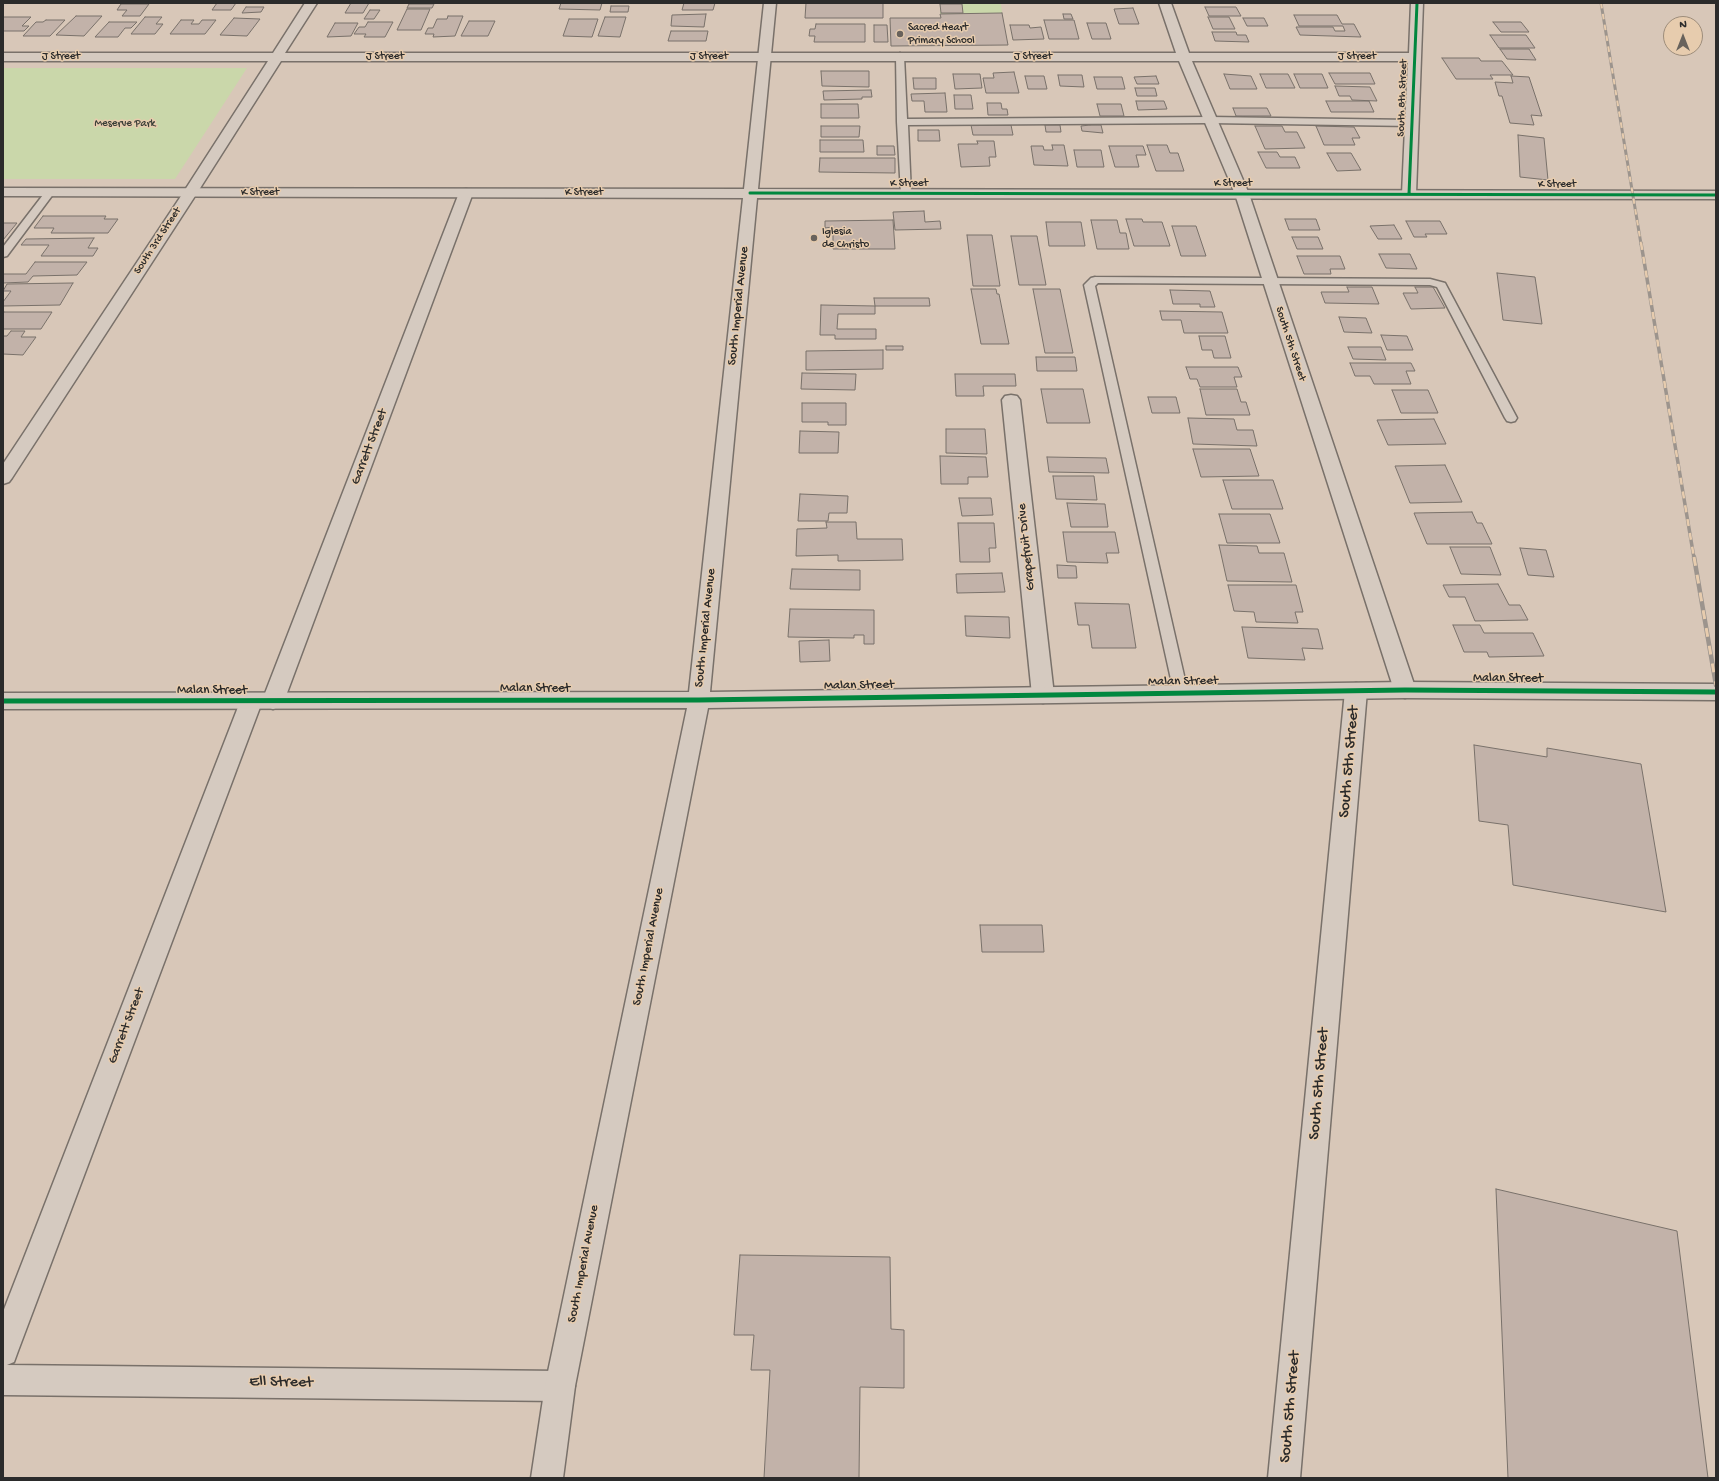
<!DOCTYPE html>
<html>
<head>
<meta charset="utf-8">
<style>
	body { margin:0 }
	#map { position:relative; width:1719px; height:1481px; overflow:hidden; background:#d8c7b8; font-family:"Gochi Hand",sans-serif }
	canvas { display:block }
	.frame { position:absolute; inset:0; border:4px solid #2b2b2b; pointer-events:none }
	.north { position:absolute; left:1663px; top:16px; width:40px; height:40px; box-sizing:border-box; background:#e7ccae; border:1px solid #9c8c7a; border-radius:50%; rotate:0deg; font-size:11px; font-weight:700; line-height:16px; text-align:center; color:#2b2b2b }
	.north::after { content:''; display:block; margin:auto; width:14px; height:18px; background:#68625c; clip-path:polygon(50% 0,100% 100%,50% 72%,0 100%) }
</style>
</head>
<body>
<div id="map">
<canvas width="1719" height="1481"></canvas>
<div class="frame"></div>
<div class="north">N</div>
</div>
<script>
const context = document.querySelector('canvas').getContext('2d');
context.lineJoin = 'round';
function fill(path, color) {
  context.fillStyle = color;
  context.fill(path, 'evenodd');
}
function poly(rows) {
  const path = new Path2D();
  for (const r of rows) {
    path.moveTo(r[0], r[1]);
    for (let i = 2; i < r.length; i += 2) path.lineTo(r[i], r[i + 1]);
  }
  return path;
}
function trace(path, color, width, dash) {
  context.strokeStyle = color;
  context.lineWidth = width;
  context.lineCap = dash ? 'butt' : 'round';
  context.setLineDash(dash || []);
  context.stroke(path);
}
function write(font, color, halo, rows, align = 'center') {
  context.font = font + ' "Gochi Hand",sans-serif';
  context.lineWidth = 3;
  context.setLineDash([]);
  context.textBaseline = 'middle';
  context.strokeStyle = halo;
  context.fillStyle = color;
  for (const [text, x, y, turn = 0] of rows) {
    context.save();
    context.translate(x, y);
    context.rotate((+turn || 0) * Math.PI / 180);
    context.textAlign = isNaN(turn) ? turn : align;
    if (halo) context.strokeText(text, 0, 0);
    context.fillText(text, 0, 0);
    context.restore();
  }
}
fill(poly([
	[940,4,1001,4,1002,13,940,14],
	[3,68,247,68,175,179,3,179]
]), '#cad7aa');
const building = poly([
	[217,3,236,3,231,10,212,10,217,3],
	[351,3,369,3,363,13,345,13,351,3],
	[561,3,602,3,600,10,559,9,561,3],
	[684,3,715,3,713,10,682,10,684,3],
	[806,3,883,3,883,18,805,18,806,3],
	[121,4,149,4,140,16,122,16,127,10,117,10,121,4],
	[409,4,434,4,432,8,407,8,409,4],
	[940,4,962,4,963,13,941,13,940,4],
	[611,6,629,6,628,12,610,12,611,6],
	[246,7,264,7,261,12,242,13,246,7],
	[1205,7,1236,7,1241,16,1209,16,1205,7],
	[1133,8,1139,24,1119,24,1114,9,1133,8],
	[407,9,430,9,421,30,397,30,407,9],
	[370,10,380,10,374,19,364,19,370,10],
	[1002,13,1008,45,891,46,890,18,941,18,940,14,1002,13],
	[706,14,704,27,671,26,672,15,706,14],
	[1063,14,1071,14,1073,19,1064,19,1063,14],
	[1294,15,1337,15,1342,24,1354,24,1361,37,1300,35,1296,27,1333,27,1335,31,1345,31,1343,26,1299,26,1294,15],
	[76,16,102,16,84,36,56,35,76,16],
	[448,16,463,16,455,36,433,37,434,34,425,34,428,28,433,28,437,19,447,19,448,16],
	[3,17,31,17,22,26,29,26,24,31,3,31,3,17],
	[145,17,162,17,156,24,163,24,155,34,131,34,145,17],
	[605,17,626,17,620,37,598,36,605,17],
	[1208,17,1229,17,1235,29,1213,29,1208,17],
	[234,18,260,19,247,36,220,35,234,18],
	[1243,18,1264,18,1268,26,1247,26,1243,18],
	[569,19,598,19,592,37,563,36,569,19],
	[46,20,65,20,50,36,23,36,36,22,43,22,46,20],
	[181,20,194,20,191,24,199,24,202,20,216,20,205,34,170,34,181,20],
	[1044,20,1074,20,1079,39,1049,39,1044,20],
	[469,21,495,21,488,36,461,36,469,21],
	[109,22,137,22,131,28,125,28,118,37,95,37,109,22],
	[368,22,393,22,385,37,364,37,366,34,354,34,359,27,365,27,368,22],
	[1493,22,1521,22,1529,32,1501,32,1493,22],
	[335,23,358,23,351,36,327,37,335,23],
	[1087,23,1106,23,1111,39,1092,39,1087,23],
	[816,24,865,24,865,42,814,42,815,36,809,36,810,29,815,29,816,24],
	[874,25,887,25,888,42,874,42,874,25],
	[1010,25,1029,25,1030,28,1041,27,1044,39,1013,40,1010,25],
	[671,31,708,31,706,41,668,41,671,31],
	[1212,32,1236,32,1237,35,1246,35,1249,42,1215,41,1212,32],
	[1490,35,1526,35,1535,48,1499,48,1490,35],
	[1500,49,1529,49,1536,60,1507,59,1500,49],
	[1442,58,1479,58,1481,61,1502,61,1513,75,1490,75,1493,79,1456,79,1442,58],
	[821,71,869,71,869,87,822,86,821,71],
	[1014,72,1019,93,986,93,983,78,994,78,993,73,1014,72],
	[1329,73,1370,73,1375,84,1335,84,1329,73],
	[953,74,980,74,982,88,955,89,953,74],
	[1224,74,1251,76,1257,89,1230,89,1224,74],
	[1260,74,1288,74,1295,88,1266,88,1260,74],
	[1294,74,1322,74,1328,88,1300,88,1294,74],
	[1058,75,1082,75,1084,87,1060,86,1058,75],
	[1025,76,1044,76,1047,89,1028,89,1025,76],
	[1156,76,1159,84,1137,84,1134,77,1156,76],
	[1511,76,1529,77,1542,116,1531,115,1534,125,1510,123,1502,96,1499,96,1495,82,1513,83,1511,76],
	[1094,77,1122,77,1125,89,1097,89,1094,77],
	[913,78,936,78,936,89,914,89,913,78],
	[1335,86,1370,87,1377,101,1352,100,1350,96,1339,96,1335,86],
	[1135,88,1155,88,1157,96,1137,96,1135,88],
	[871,90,872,97,862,97,862,99,824,100,823,91,871,90],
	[945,93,947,112,925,112,924,101,912,101,911,94,945,93],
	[954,95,971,95,973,109,955,109,954,95],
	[1136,101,1164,101,1167,109,1138,110,1136,101],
	[1326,101,1369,101,1374,112,1331,112,1326,101],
	[987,103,1001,103,1002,109,1007,109,1008,115,988,115,987,103],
	[821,104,858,104,859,118,821,118,821,104],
	[1097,104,1121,104,1124,116,1100,116,1097,104],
	[1233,108,1267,108,1271,116,1236,116,1233,108],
	[971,125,1011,125,1013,135,973,135,971,125],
	[1045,125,1060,125,1061,132,1046,132,1045,125],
	[1090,125,1101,125,1103,133,1082,131,1081,126,1090,125],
	[821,126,860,126,859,137,821,137,821,126],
	[1255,126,1282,126,1285,132,1297,132,1305,148,1265,149,1255,126],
	[1316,126,1354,127,1360,138,1352,138,1355,145,1324,145,1316,126],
	[918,130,939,130,940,141,918,141,918,130],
	[1518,135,1544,138,1548,180,1520,177,1518,135],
	[820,140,863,140,864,152,820,152,820,140],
	[977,141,994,141,996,157,989,157,990,166,961,167,958,144,978,144,977,141],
	[1052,145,1064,145,1068,166,1034,165,1031,146,1043,146,1044,150,1053,150,1052,145],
	[1147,145,1167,145,1170,153,1178,153,1184,171,1156,171,1147,145],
	[877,146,894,146,895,155,877,155,877,146],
	[1109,146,1143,146,1146,155,1136,155,1139,167,1115,167,1109,146],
	[1074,150,1101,150,1104,167,1077,167,1074,150],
	[1258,152,1277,152,1280,157,1295,157,1300,168,1266,168,1258,152],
	[1327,153,1351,153,1361,170,1337,171,1327,153],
	[820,158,895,158,895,173,819,172,820,158],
	[924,211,925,222,940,221,941,229,895,230,893,212,924,211],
	[43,216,106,216,104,219,118,219,108,233,51,233,54,228,34,228,43,216],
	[1126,219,1142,219,1143,222,1162,222,1170,246,1134,246,1126,219],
	[1285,219,1316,219,1320,230,1289,230,1285,219],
	[893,220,895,249,833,249,833,227,825,228,825,221,893,220],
	[1091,220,1117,220,1120,233,1126,233,1129,249,1097,249,1091,220],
	[1406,221,1440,221,1447,234,1425,234,1427,237,1414,237,1406,221],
	[1046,222,1081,222,1085,246,1049,246,1046,222],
	[3,223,17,223,3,240,3,223],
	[1394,225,1402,239,1378,239,1370,226,1394,225],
	[1172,226,1196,226,1206,256,1181,256,1172,226],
	[967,235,992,235,1000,286,973,286,967,235],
	[1011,236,1037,236,1046,285,1019,285,1011,236],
	[1292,237,1318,237,1323,249,1297,249,1292,237],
	[94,238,88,248,98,248,93,256,41,256,49,245,21,245,26,239,94,238],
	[1379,254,1410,254,1417,269,1386,268,1379,254],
	[1297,256,1340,256,1345,269,1330,269,1331,274,1304,274,1297,256],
	[35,262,87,262,77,275,33,276,28,282,3,283,3,274,26,274,35,262],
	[1497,273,1535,277,1542,324,1503,320,1497,273],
	[73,283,60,305,3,306,3,302,11,291,3,291,7,284,73,283],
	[1347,287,1372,287,1379,304,1325,303,1321,292,1349,292,1347,287],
	[1415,287,1433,287,1445,308,1411,309,1403,293,1418,293,1415,287],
	[971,289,996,289,997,294,999,294,1009,344,981,344,971,289],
	[1033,289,1060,289,1073,353,1045,353,1033,289],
	[1170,290,1210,291,1215,307,1200,307,1200,304,1173,304,1170,290],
	[874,298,929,298,930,306,875,306,874,298],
	[821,305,875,306,875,314,838,314,837,329,876,329,876,339,835,339,835,335,820,335,821,305],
	[1160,311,1222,312,1228,333,1184,333,1181,320,1162,320,1160,311],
	[4,312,52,312,41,329,3,329,3,314,4,312],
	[1339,317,1366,318,1372,333,1344,332,1339,317],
	[11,331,25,331,21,337,36,337,23,355,3,354,3,336,7,336,11,331],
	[1381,335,1407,336,1413,350,1387,350,1381,335],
	[1199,336,1225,336,1231,358,1214,358,1212,350,1202,350,1199,336],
	[886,346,903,346,903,350,886,350,886,346],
	[1348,347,1381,347,1386,360,1353,359,1348,347],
	[883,350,883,369,806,370,806,351,883,350],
	[1036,357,1075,357,1077,371,1037,371,1036,357],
	[1350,363,1411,363,1415,371,1406,371,1411,384,1374,384,1370,376,1355,376,1350,363],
	[1186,367,1238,367,1242,377,1234,377,1237,387,1200,387,1197,379,1190,379,1186,367],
	[802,373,856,374,855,390,801,389,802,373],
	[955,374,1015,374,1016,386,983,386,984,396,956,396,955,374],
	[1041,389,1083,389,1090,423,1047,423,1041,389],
	[1200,389,1237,389,1241,402,1246,402,1250,415,1206,415,1200,389],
	[1392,390,1428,390,1438,413,1401,413,1392,390],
	[1148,397,1176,397,1180,413,1152,413,1148,397],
	[802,403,846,403,846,425,828,425,828,422,802,422,802,403],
	[1188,418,1234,419,1237,430,1253,430,1257,446,1193,444,1188,418],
	[1434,419,1446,444,1388,445,1377,420,1434,419],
	[946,429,985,429,987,454,946,453,946,429],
	[800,431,839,432,838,453,799,453,800,431],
	[1193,449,1250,449,1259,476,1201,477,1193,449],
	[940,456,986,457,988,477,968,477,968,484,941,484,940,456],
	[1047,457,1106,458,1109,473,1049,472,1047,457],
	[1445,465,1462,502,1410,503,1395,466,1445,465],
	[1053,476,1094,476,1097,500,1056,499,1053,476],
	[1223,480,1273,480,1283,509,1232,509,1223,480],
	[800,494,848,496,847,513,829,513,828,521,798,521,800,494],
	[959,498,991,498,993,515,962,516,959,498],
	[1067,503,1105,504,1108,527,1071,527,1067,503],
	[1472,512,1477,523,1482,523,1492,544,1427,544,1414,513,1472,512],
	[1219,514,1270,514,1280,543,1227,543,1219,514],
	[826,522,856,522,857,539,902,539,903,560,838,561,838,555,796,556,797,529,827,528,826,522],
	[958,523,994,523,996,548,989,548,990,562,960,562,958,523],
	[1063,532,1115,532,1119,553,1106,553,1108,563,1067,562,1063,532],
	[1219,545,1257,546,1259,553,1284,553,1292,582,1227,581,1219,545],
	[1450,547,1490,547,1501,575,1461,574,1450,547],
	[1520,548,1546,550,1554,577,1528,575,1520,548],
	[1057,565,1076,566,1077,578,1058,578,1057,565],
	[792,569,860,570,860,590,790,589,792,569],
	[1002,573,1005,592,957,593,956,574,1002,573],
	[1498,584,1509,605,1520,605,1528,620,1475,621,1465,597,1449,597,1443,585,1498,584],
	[1228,585,1296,585,1303,612,1295,612,1298,623,1256,622,1254,612,1234,611,1228,585],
	[1075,603,1129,604,1136,648,1092,648,1089,625,1078,625,1075,603],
	[790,609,874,610,874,644,864,644,864,635,854,635,854,638,788,637,790,609],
	[965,616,1009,617,1010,638,966,636,965,616],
	[1453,625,1480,625,1484,633,1533,633,1544,656,1489,657,1487,652,1464,652,1453,625],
	[1242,627,1318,629,1323,649,1302,648,1305,660,1248,658,1242,627],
	[829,640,830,661,800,662,799,641,829,640],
	[1474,745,1547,757,1547,748,1641,764,1666,912,1513,885,1508,825,1479,821,1474,745],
	[980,925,1042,925,1044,952,982,952,980,925],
	[1496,1189,1677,1231,1708,1478,1508,1478,1496,1189],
	[740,1255,890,1257,891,1329,904,1330,904,1388,860,1387,859,1478,764,1478,770,1370,751,1370,754,1335,734,1335,740,1255]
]);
fill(building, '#c2b2a9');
trace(building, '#79716a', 1);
const lane = poly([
	[900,53,904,56,907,119,1210,117,1412,120,1417,123,1412,126,1210,123,908,125,911,194,906,197,901,194,897,122,896,56,900,53],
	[49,190,54,193,7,256,3,257,3,247,46,191,49,190],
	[1095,277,1430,279,1445,283,1517,418,1515,421,1511,422,1507,421,1505,418,1437,287,1430,285,1098,283,1095,286,1188,693,1186,697,1181,698,1176,697,1174,693,1084,285,1091,278,1095,277]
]);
const street = poly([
	[305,3,317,3,285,53,1176,53,1159,3,1171,3,1189,53,1409,53,1411,3,1423,3,1416,194,1414,197,1409,198,1404,197,1402,194,1408,61,1192,61,1249,194,1416,690,1413,695,1405,698,1397,695,1394,690,1235,194,1179,61,281,61,197,193,12,478,9,482,3,484,3,464,183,193,268,61,3,61,3,53,273,53,305,3],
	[466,189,471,190,473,193,284,701,281,706,273,709,265,706,262,701,459,193,461,190,466,189],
	[1011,395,1017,396,1020,400,1054,695,1051,700,1043,703,1035,700,1032,695,1002,400,1005,396,1011,395],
	[1356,683,1364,686,1367,691,1300,1478,1268,1478,1345,691,1348,686,1356,683],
	[251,694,259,696,262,702,18,1351,14,1362,7,1365,560,1371,571,1375,575,1386,571,1397,560,1401,3,1395,3,1312,240,702,243,696,251,694]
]);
const secondary = poly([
	[764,3,776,3,758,189,1716,191,1716,199,757,198,710,692,1405,682,1716,684,1716,700,1405,698,708,708,575,1386,563,1478,531,1478,545,1386,687,708,3,709,3,693,689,692,743,198,3,196,3,188,744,189,764,3]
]);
trace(lane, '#79716a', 3);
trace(street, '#79716a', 3);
trace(secondary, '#79716a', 3);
fill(lane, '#d5cac0');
fill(street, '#d5cac0');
fill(secondary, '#d5cac0');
const railFar2 = poly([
	[1601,3,1641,244]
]);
const railFar1 = poly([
	[1641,243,1694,558]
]);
const rail = poly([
	[1694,557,1716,685]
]);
trace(railFar2, '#9c948d', 3);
trace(railFar1, '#9c948d', 3.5);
trace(rail, '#9c948d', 4.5);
trace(railFar2, '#e7ccae', 2, [5.5]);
trace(railFar1, '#e7ccae', 2.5, [7]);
trace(rail, '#e7ccae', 3, [9]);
trace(poly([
	[750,193,1716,195],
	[1409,194,1417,3]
]), '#00873e', 3);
trace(poly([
	[3,701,699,700,1405,690,1716,692]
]), '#00873e', 5);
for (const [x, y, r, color] of [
	[900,34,4,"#68625c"],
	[814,238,4,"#68625c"]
]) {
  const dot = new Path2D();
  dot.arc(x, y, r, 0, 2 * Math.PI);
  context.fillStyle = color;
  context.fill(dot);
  trace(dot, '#e7ccae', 1.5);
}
write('11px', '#2b2b2b', '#e7ccae', [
	["Sacred Heart",908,28],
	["Primary School",908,41],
	["Iglesia",822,232],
	["de Christo",822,245]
], 'left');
write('11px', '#2b2b2b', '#e7ccae', [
	["J Street",61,57],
	["J Street",385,57],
	["J Street",709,57],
	["J Street",1033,57],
	["J Street",1357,57],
	["South 8th Street",1403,98,-88],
	["K Street",909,184],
	["K Street",1233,184],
	["K Street",1557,185],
	["K Street",260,193],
	["K Street",584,193],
	["South 3rd Street",158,241,-57],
	["South 5th Street",1290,344,72]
]);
write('11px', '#3a3e37', '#e7ccae', [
	["Meserve Park",125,124]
]);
write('13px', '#2b2b2b', '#e7ccae', [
	["South Imperial Avenue",739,306,-84],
	["Garrett Street",370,447,-69],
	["Grapefruit Drive",1027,547,-96],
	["South Imperial Avenue",706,628,-84],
	["Malan Street",1508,679],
	["Malan Street",1183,682,-1],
	["Malan Street",859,686,-1],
	["Malan Street",535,689],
	["Malan Street",212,691],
	["South Imperial Avenue",649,947,-79],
	["Garrett Street",127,1026,-69],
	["South Imperial Avenue",584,1264,-79]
]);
write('16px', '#2b2b2b', '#e7ccae', [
	["South 5th Street",1350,762,-85],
	["South 5th Street",1320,1084,-85],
	["Ell Street",281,1383,1],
	["South 5th Street",1291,1407,-85]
]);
</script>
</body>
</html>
